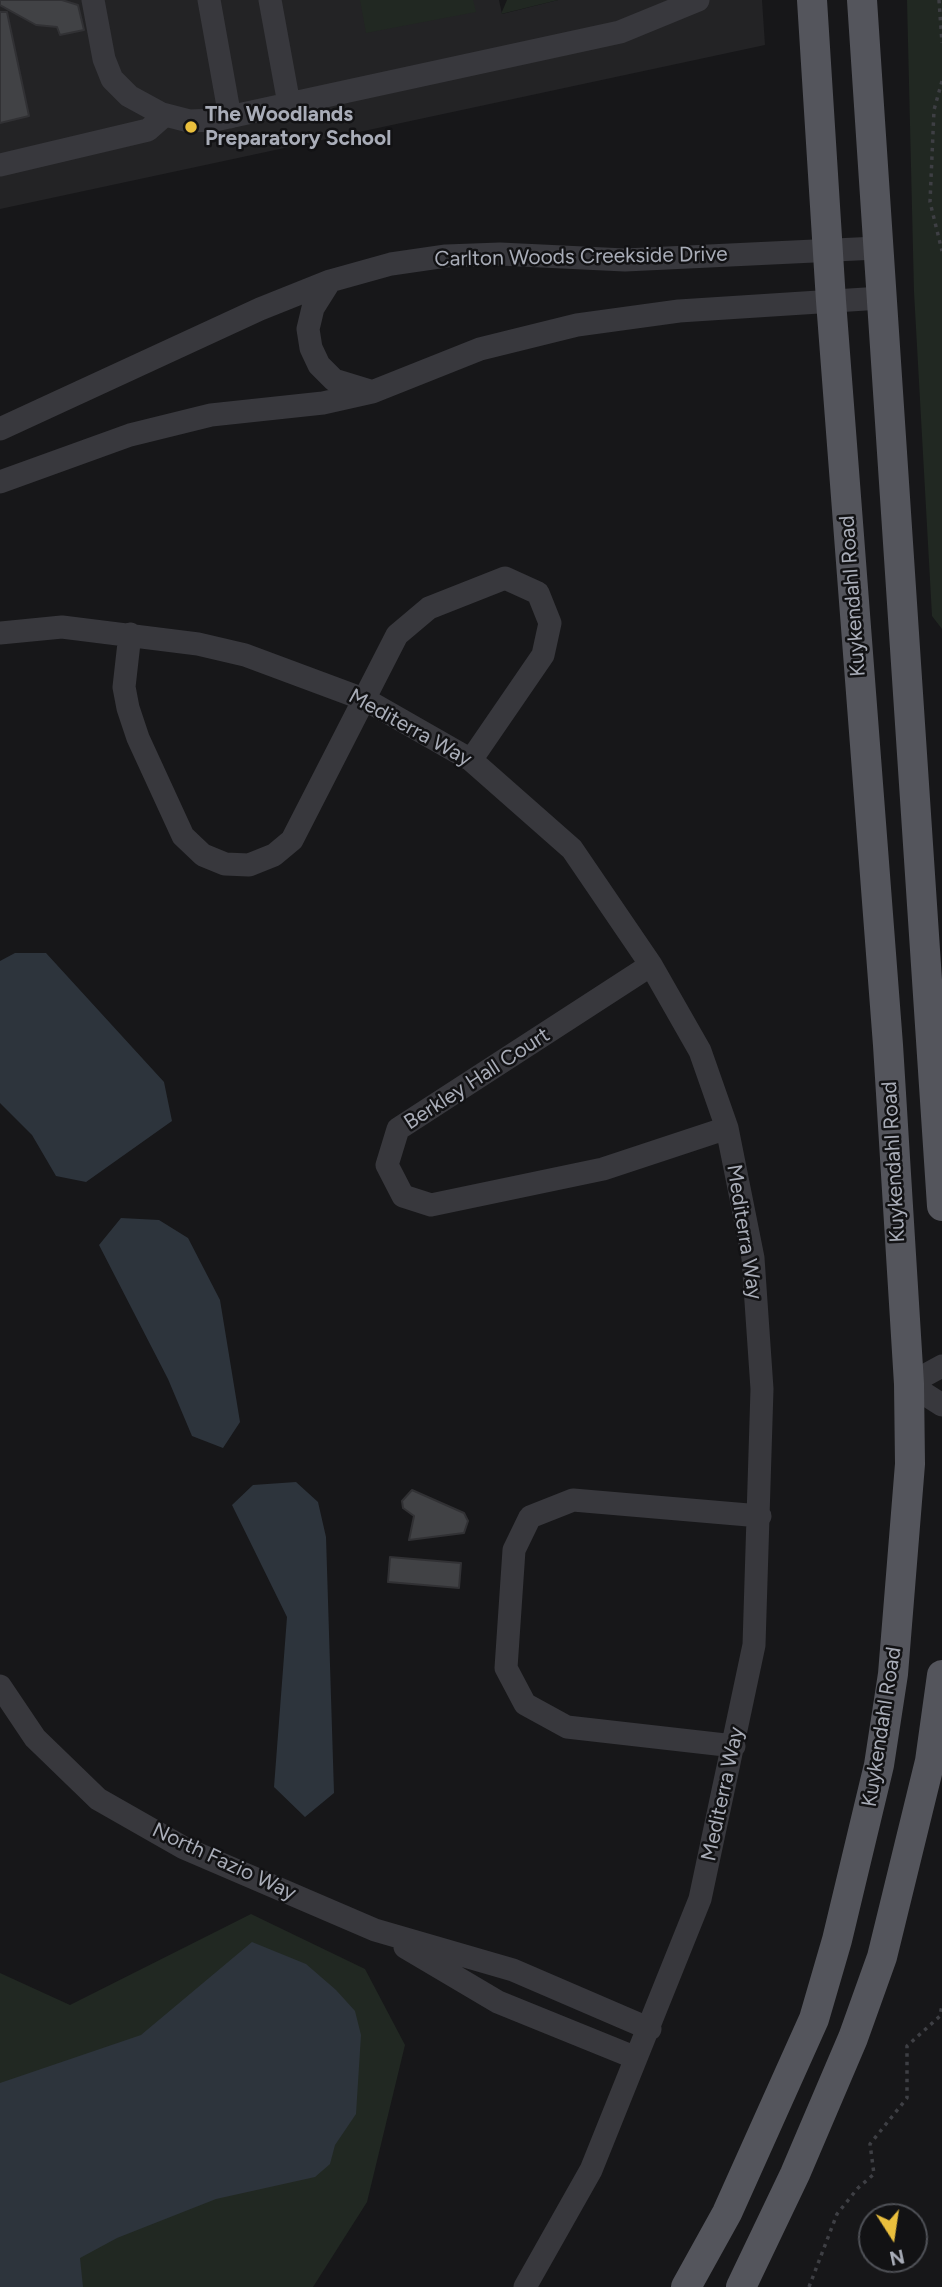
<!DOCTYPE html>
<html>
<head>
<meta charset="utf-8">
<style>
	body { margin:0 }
	#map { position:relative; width:942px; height:2287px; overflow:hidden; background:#171719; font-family:Figtree,sans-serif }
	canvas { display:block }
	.north { position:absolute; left:858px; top:2203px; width:70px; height:70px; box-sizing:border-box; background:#121214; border:2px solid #4e5056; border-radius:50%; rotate:168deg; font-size:19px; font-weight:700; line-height:28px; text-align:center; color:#a9adb8 }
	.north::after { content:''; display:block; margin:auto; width:24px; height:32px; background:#eabf3d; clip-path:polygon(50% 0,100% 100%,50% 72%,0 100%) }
</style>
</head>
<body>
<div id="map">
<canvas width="942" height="2287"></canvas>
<div class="north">N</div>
</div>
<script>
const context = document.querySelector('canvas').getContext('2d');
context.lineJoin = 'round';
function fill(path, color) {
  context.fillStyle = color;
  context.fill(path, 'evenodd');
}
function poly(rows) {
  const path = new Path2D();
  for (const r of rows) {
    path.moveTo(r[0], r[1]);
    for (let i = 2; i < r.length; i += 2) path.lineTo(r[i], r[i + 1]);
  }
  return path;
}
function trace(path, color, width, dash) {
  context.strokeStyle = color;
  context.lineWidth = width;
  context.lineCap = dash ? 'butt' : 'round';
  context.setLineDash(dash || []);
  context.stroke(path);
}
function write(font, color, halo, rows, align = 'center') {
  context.font = font + ' Figtree,sans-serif';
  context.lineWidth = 5;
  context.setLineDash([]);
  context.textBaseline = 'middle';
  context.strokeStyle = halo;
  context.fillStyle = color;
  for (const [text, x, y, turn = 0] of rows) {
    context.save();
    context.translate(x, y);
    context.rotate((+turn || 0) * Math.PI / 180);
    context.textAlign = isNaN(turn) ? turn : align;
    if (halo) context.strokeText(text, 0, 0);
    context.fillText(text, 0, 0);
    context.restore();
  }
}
fill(poly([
	[0,0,499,0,502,14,558,0,762,0,765,45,0,209]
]), '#232325');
fill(poly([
	[360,0,473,0,476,12,366,33],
	[507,0,558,0,501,14],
	[907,0,942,0,942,629,932,616,914,292],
	[251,1914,365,1969,405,2045,367,2202,313,2287,0,2287,0,1973,70,2005]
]), '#212822');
fill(poly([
	[15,953,46,953,164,1082,172,1121,86,1182,56,1176,32,1135,0,1103,0,961],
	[121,1218,159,1220,188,1238,220,1300,240,1422,223,1448,192,1436,168,1379,99,1245],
	[296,1482,318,1502,326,1537,334,1793,305,1817,274,1787,287,1617,232,1505,253,1485],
	[252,1942,306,1964,336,1990,355,2011,361,2035,356,2114,335,2145,330,2164,315,2177,216,2199,117,2238,80,2258,83,2287,0,2287,0,2083,141,2035]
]), '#2d343c');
const building = poly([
	[0,0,62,0,78,5,84,30,60,35,57,27,36,25,0,5,0,0],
	[0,12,7,12,29,116,0,123,0,12],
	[412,1490,464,1513,468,1521,464,1533,409,1540,414,1516,403,1508,402,1501,412,1490],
	[390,1557,461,1563,459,1588,388,1582,390,1557]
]);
fill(building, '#414245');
trace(building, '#313134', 2);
trace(poly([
	[939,0,942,43],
	[942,81,934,110,930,202,942,251],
	[809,2287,837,2214,858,2188,874,2174,870,2144,907,2098,907,2046,940,2016,942,2005]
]), '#3e3f44', 3.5, [3.5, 5]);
trace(poly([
	[93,0,104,59,112,79,129,96,162,114,189,121,215,120,620,32,698,0],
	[209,0,230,117],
	[270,0,289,104],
	[0,165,148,130,165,115],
	[330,281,313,308,308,329,311,348,319,365,334,380,370,391],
	[0,429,260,309,330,281,391,264,446,256,500,254,625,260,877,248],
	[0,482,130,435,211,415,323,403,372,392,480,349,577,325,679,311,881,298],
	[0,633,62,627,198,644,245,655,366,700,471,760,572,849,651,965,700,1051,727,1128,753,1258,762,1389,754,1645,700,1899,591,2170,525,2287],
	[130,634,124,687,128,708,138,738,183,836,203,855,225,864,249,865,274,855,292,840,397,635,429,608,505,578,538,593,550,623,543,655,471,760],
	[651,965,398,1129,387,1165,403,1196,431,1205,603,1169,727,1128],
	[942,1366,909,1384,942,1405],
	[0,1686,35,1738,98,1799,184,1848,375,1930,513,1970,650,2029],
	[734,1746,567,1727,525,1704,506,1668,514,1550,530,1517,573,1500,760,1516],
	[405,1947,498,2002,636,2058]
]), '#38383d', 23);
trace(poly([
	[862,0,942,1206],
	[686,2287,727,2213,814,2019,837,1940,879,1765,893,1674,910,1464,909,1384,888,1045,831,301,812,0],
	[741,2287,795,2174,853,2038,882,1957,930,1761,942,1675]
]), '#54555c', 30);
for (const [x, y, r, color] of [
	[191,127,7,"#eabf3d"]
]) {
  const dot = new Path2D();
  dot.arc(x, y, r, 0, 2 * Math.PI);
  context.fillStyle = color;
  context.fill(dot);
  trace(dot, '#121214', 2.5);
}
write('bold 21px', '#a9adb8', '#121214', [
	["The Woodlands",205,115],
	["Preparatory School",205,139]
], 'left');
write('21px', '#a9adb8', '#121214', [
	["Carlton Woods Creekside Drive",581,257,-1],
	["Kuykendahl Road",853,596,-94],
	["Mediterra Way",410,728,29],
	["Berkley Hall Court",477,1079,-33],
	["Kuykendahl Road",894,1162,-93],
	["Mediterra Way",744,1232,81],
	["Kuykendahl Road",882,1727,-81],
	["Mediterra Way",723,1794,-78],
	["North Fazio Way",224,1862,25]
]);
</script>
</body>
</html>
